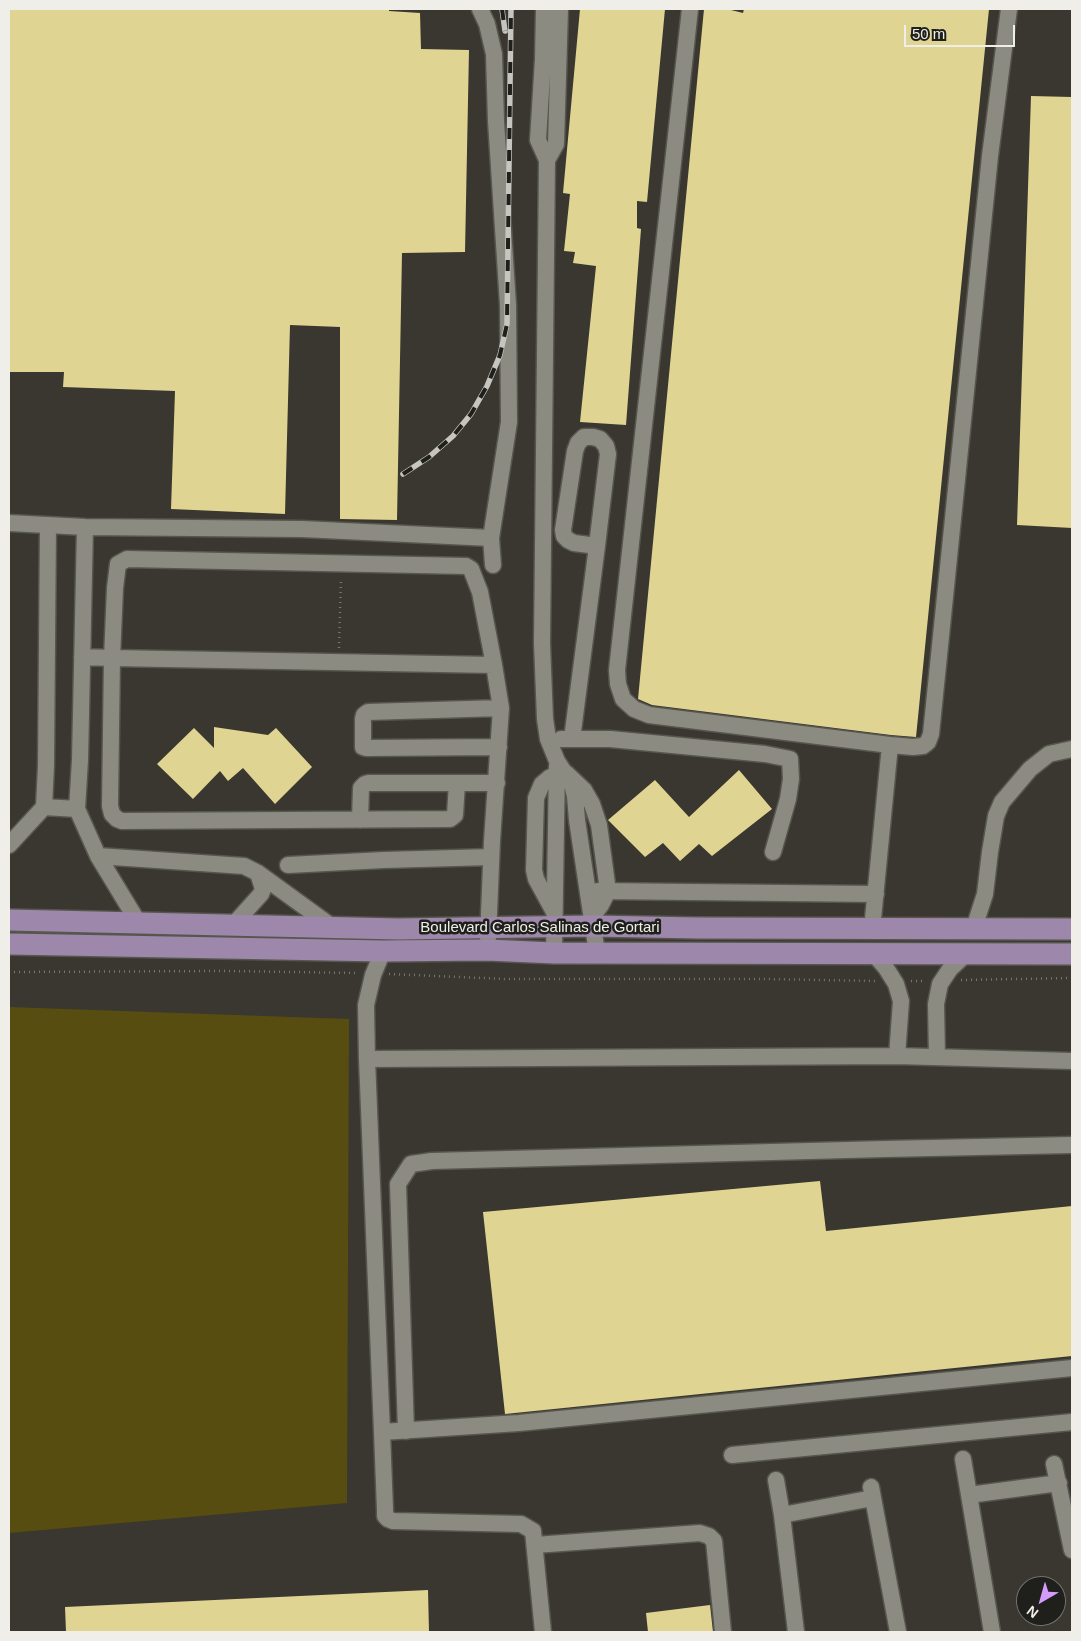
<!DOCTYPE html>
<html>
<head>
<meta charset="utf-8">
<style>
	body { margin:0 }
	#map { position:relative; width:1081px; height:1641px; overflow:hidden; background:#39372f; font-family:Helvetica,sans-serif }
	canvas { display:block }
	.frame { position:absolute; inset:0; border:10px solid #efeee9; pointer-events:none }
	.north { position:absolute; left:1016px; top:1576px; width:50px; height:50px; box-sizing:border-box; background:#1f1f1b; border:1px solid #72726d; border-radius:50%; rotate:218deg; font-size:14px; font-weight:700; line-height:20px; text-align:center; color:#efeee9 }
	.north::after { content:''; display:block; margin:auto; width:18px; height:22px; background:#d39cfc; clip-path:polygon(50% 0,100% 100%,50% 72%,0 100%) }
	.scale { position:absolute; left:904px; top:25px; width:111px; height:22px; box-sizing:border-box; border:2px solid #efeee9; border-top:0; padding-left:6px; font-size:15px; line-height:18px; white-space:nowrap; color:#efeee9; -webkit-text-stroke:4px #1f1f1b; paint-order:stroke }
</style>
</head>
<body>
<div id="map">
<canvas width="1081" height="1641"></canvas>
<div class="frame"></div>
<div class="north">N</div>
<div class="scale">50 m</div>
</div>
<script>
const context = document.querySelector('canvas').getContext('2d');
context.lineJoin = 'round';
function fill(path, color) {
  context.fillStyle = color;
  context.fill(path, 'evenodd');
}
function poly(rows) {
  const path = new Path2D();
  for (const r of rows) {
    path.moveTo(r[0], r[1]);
    for (let i = 2; i < r.length; i += 2) path.lineTo(r[i], r[i + 1]);
  }
  return path;
}
function trace(path, color, width, dash) {
  context.strokeStyle = color;
  context.lineWidth = width;
  context.lineCap = dash ? 'butt' : 'round';
  context.setLineDash(dash || []);
  context.stroke(path);
}
function write(font, color, halo, rows, align = 'center') {
  context.font = font + ' Helvetica,sans-serif';
  context.lineWidth = 5;
  context.setLineDash([]);
  context.textBaseline = 'middle';
  context.strokeStyle = halo;
  context.fillStyle = color;
  for (const [text, x, y, turn = 0] of rows) {
    context.save();
    context.translate(x, y);
    context.rotate((+turn || 0) * Math.PI / 180);
    context.textAlign = isNaN(turn) ? turn : align;
    if (halo) context.strokeText(text, 0, 0);
    context.fillText(text, 0, 0);
    context.restore();
  }
}
fill(poly([
	[9,1007,349,1019,347,1503,9,1533]
]), '#574d10');
fill(poly([
	[9,9,389,9,389,11,420,13,421,49,469,50,465,252,402,253,397,520,340,519,340,327,290,325,285,514,171,509,175,391,63,387,64,372,9,372],
	[580,9,665,9,647,202,637,201,637,228,641,229,626,425,580,422,596,266,573,263,575,252,564,251,570,194,563,193],
	[704,9,727,9,743,13,744,9,989,9,916,737,891,735,652,705,638,699],
	[1031,96,1072,97,1072,528,1017,525],
	[214,727,268,735,276,728,312,767,275,804,243,768,228,781,220,771,193,799,157,764,194,728,214,748],
	[739,770,772,809,712,856,699,844,680,861,663,843,645,857,608,820,655,780,689,817],
	[820,1181,826,1231,1072,1206,1072,1356,505,1414,483,1212],
	[428,1590,429,1632,66,1632,65,1607],
	[710,1605,713,1632,648,1632,646,1613]
]), '#e0d492');
const minor = poly([
	[480,9,487,24,494,54,496,121,508,305,509,422,491,538,493,565],
	[544,9,543,59,538,140,547,160,542,643,545,719,548,739,557,761,572,784,575,796,577,820,597,953],
	[690,9,617,670,618,684,623,699,634,709,649,715,890,745,872,929],
	[547,160,556,144,560,9],
	[9,523,85,527,302,529,491,538],
	[85,527,80,760,77,809,98,856,138,922],
	[82,657,112,658,494,665,480,592,471,569,466,566,127,559,118,564,115,588,112,658,110,806,112,814,117,819,122,821,450,819,455,815,457,783],
	[561,739,610,739,765,754,790,759,791,779,788,799,773,852],
	[572,739,597,546,608,454,606,446,600,439,593,437,584,437,578,443,575,451,563,530,564,536,568,540,574,543,597,546],
	[890,745,913,747,923,746,928,742,931,734,990,156,1009,9],
	[499,747,366,748,363,747,363,719,364,715,368,712,501,708],
	[44,807,77,809],
	[360,820,361,788,365,784,368,783,497,783],
	[9,845,44,807,46,766,48,525],
	[98,856,244,866,258,873,331,926],
	[288,865,384,860,491,857],
	[598,891,876,894],
	[554,912,536,879,534,870,536,798,542,784,549,778,557,774,566,773,584,790,592,804,599,825,608,891,601,905,592,917],
	[234,924,261,894,263,889,258,873],
	[974,928,985,894,990,852,996,816,1002,802,1030,769,1049,754,1072,749],
	[488,938,492,841,501,708,494,665],
	[383,951,373,975,366,1005,367,1059,382,1432,519,1423,1072,1368],
	[554,953,557,766],
	[874,954,886,968,896,984,901,1001,897,1056],
	[937,1057,936,1004,940,984,950,969,965,955],
	[367,1059,897,1056,1072,1061],
	[406,1431,398,1184,411,1164,432,1161,885,1149,1072,1145],
	[382,1432,385,1510,385,1516,388,1519,393,1521,521,1524,533,1531,543,1632],
	[732,1455,1072,1422],
	[963,1459,992,1632],
	[1054,1464,1072,1550],
	[776,1480,782,1515,796,1632],
	[871,1487,898,1632],
	[969,1495,1059,1483],
	[782,1515,873,1498],
	[535,1545,700,1533,709,1536,714,1541,723,1632]
]);
const major = poly([
	[9,920,398,929,593,926,698,928,1072,929],
	[9,944,383,951,487,950,554,953,1072,954]
]);
trace(minor, '#56554e', 19);
trace(major, '#56554e', 24);
trace(poly([
	[339,648,341,579],
	[9,972,226,971,358,973],
	[389,974,506,979,766,979,876,981],
	[961,980,1072,978],
	[911,981,926,981]
]), '#78766f', 2.5, [1, 4]);
trace(minor, '#8c8b81', 16);
trace(major, '#9d87aa', 21);
const rail = poly([
	[502,9,505,31],
	[403,474,429,457,453,436,471,414,487,386,500,355,507,324,511,9]
]);
trace(rail, '#c6c5bf', 5.5);
trace(rail, '#1f1f1b', 4, [11]);
write('15px', '#efeee9', '#1f1f1b', [
	["Boulevard Carlos Salinas de Gortari",540,928]
]);
</script>
</body>
</html>
